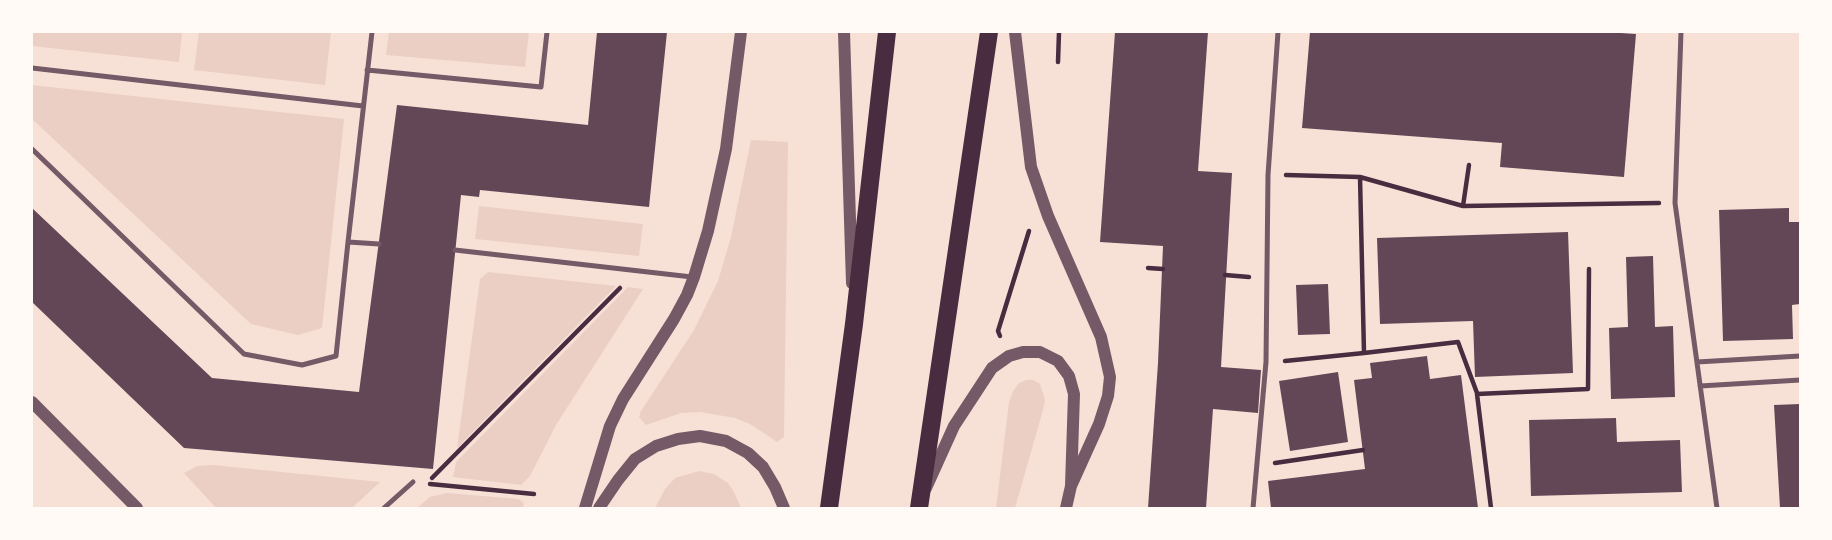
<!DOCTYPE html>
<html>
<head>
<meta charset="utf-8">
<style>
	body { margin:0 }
	#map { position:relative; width:1832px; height:540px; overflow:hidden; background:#f7e1d7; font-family:"PT Sans Narrow",sans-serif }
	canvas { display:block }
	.frame { position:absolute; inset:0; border:33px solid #fffaf5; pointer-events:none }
</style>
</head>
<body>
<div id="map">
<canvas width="1832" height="540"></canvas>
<div class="frame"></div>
</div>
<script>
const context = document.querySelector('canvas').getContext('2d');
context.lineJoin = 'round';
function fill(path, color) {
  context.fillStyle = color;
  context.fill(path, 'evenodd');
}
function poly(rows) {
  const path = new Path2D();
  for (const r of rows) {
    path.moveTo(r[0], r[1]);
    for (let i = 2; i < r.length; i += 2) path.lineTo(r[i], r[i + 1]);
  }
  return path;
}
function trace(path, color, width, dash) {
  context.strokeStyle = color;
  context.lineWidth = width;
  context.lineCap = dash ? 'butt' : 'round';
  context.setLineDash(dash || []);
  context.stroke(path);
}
fill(poly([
	[32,32,182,32,179,62,32,46],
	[199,32,331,32,325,85,194,70],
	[389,32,529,32,525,67,386,55],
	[32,85,344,119,322,328,298,335,251,324,32,119],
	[751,140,788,142,784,437,777,442,750,424,735,418,700,412,681,413,646,425,639,417,641,411,694,330,718,281,731,237],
	[479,206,643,224,639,256,475,239],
	[488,272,616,286,457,448,480,279],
	[628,287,643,289,556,425,530,476,521,485,453,477,456,462],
	[1026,380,1033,380,1040,384,1045,400,1043,410,1015,508,996,508,1009,402,1013,391,1019,383],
	[213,465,380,482,352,508,216,508,184,473,197,466],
	[699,471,714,474,728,483,734,492,741,508,655,508,665,489,675,478],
	[447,493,519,499,524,504,522,508,417,508,430,497]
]), '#ebcfc5');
fill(poly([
	[597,32,667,32,649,207,480,190,479,197,461,195,433,469,184,448,32,302,32,208,212,378,359,392,397,105,588,125],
	[1115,32,1208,32,1198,171,1232,173,1221,367,1261,370,1258,413,1213,409,1206,508,1148,508,1158,363,1163,246,1100,242],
	[1310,32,1606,32,1636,34,1624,177,1500,167,1502,143,1302,128],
	[1789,208,1789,222,1800,222,1800,304,1792,305,1793,339,1723,341,1719,210],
	[1568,232,1573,373,1475,377,1473,321,1380,324,1377,238],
	[1653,256,1655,327,1673,326,1675,397,1611,399,1609,328,1628,327,1626,257],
	[1328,284,1330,334,1298,335,1296,285],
	[1427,356,1430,379,1461,375,1478,508,1271,508,1268,481,1365,469,1354,380,1372,378,1370,363],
	[1338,372,1348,442,1290,451,1279,381],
	[1800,404,1800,508,1780,508,1774,405],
	[1616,418,1617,442,1680,440,1682,492,1531,496,1529,420]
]), '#644757');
trace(poly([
	[1058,62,1059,32],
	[1286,175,1360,177,1463,206,1659,203],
	[1463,206,1469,165],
	[1148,268,1163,269],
	[1225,275,1249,277],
	[1000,336,998,331,1029,231],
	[1364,353,1458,342,1477,393],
	[1285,361,1364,353,1360,177],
	[1275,463,1363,450],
	[432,478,620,288],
	[430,484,534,494],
	[1491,508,1477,394,1588,389,1589,269]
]), '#4a2c40', 4.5);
trace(poly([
	[372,32,348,242,379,244],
	[1681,32,1675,203,1717,508],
	[32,68,363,106],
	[367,70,541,87,547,32],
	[32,149,244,354,302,365,336,356,348,242],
	[455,250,692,277],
	[1697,362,1800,356],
	[1700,386,1800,380],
	[384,508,413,482],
	[1253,508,1266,362,1268,175,1278,32]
]), '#755966', 5);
trace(poly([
	[844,32,852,283],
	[1015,32,1031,167,1048,216,1101,337,1110,377,1108,396,1099,424,1071,486],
	[32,402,137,508],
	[926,488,954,426,992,368,1009,356,1023,352,1040,352,1058,361,1069,376,1074,394,1071,486,1066,508],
	[585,508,610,426,623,399,674,319,687,295,694,277,708,231,726,149,741,32],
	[599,508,618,480,635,459,656,446,678,439,700,436,726,441,748,453,763,467,775,487,784,508]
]), '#755966', 12);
trace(poly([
	[829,508,854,324,887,32],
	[919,508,989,32]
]), '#4a2c40', 18);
</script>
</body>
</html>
